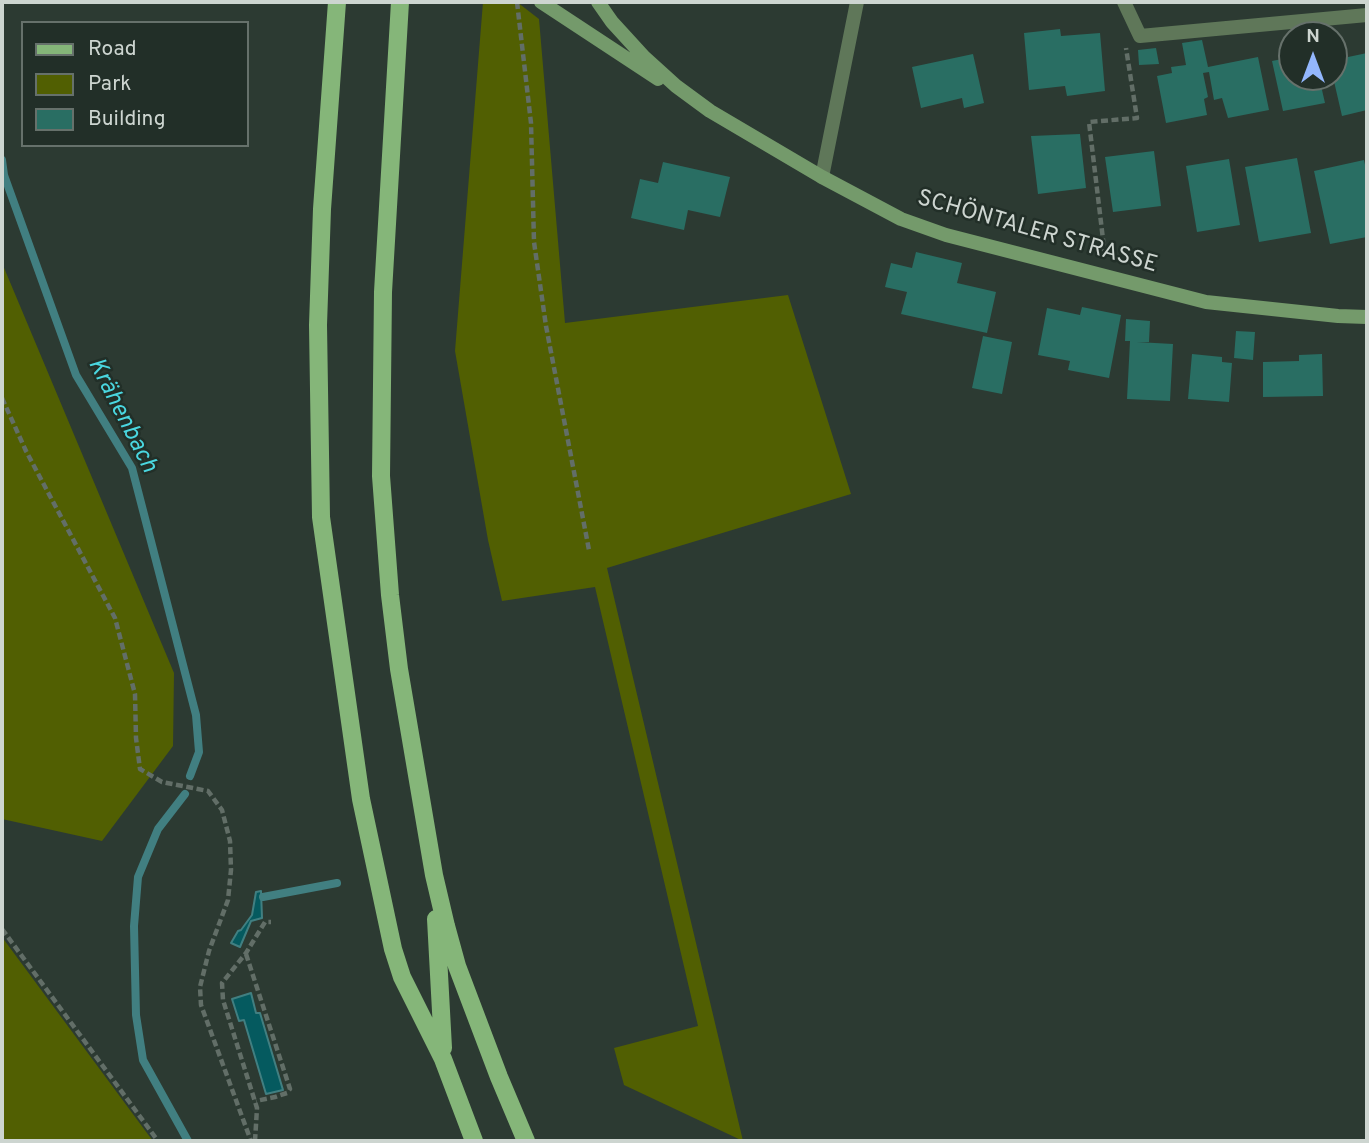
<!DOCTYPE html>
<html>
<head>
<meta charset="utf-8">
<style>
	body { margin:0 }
	#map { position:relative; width:1369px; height:1143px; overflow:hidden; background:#2c3a32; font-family:Overpass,sans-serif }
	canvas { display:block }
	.frame { position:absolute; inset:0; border:4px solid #cdd5d0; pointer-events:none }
	.legend { position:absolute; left:21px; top:21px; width:228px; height:126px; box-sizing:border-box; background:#222f28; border:2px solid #66716b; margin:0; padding:9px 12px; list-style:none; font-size:21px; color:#cdd5d0 }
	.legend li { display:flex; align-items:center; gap:14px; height:35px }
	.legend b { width:35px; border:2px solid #66716b }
	.north { position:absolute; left:1278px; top:21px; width:70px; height:70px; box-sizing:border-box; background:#222f28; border:2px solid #66716b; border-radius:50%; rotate:0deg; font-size:19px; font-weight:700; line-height:28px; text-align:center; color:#cdd5d0 }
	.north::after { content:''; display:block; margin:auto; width:24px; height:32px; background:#93b7fd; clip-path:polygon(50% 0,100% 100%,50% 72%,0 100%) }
</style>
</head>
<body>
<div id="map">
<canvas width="1369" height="1143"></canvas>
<div class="frame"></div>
<ul class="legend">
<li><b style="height:9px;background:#85b679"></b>Road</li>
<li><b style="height:19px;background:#515f02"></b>Park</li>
<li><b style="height:19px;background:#296e63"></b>Building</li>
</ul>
<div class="north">N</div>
</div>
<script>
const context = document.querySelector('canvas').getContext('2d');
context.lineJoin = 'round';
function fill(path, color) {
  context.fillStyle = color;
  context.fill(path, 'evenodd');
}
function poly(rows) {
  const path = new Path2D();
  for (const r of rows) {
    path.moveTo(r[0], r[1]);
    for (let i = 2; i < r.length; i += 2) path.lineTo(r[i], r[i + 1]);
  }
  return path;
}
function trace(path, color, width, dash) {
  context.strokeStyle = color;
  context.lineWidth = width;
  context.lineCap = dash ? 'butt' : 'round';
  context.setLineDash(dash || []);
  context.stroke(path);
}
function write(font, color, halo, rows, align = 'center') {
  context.font = font + ' Overpass,sans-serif';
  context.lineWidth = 5;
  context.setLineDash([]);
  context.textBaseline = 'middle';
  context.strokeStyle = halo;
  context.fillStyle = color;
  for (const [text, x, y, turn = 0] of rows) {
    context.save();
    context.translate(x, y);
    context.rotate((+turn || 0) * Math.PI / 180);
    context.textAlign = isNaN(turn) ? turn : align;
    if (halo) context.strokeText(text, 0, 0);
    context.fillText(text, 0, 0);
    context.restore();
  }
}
fill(poly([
	[483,2,517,2,539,19,565,323,788,295,851,494,607,568,743,1141,624,1085,614,1048,698,1026,595,587,502,601,488,540,455,351],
	[2,263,174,673,173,746,102,841,2,819],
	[2,937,144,1129,153,1141,2,1141]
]), '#515f02');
const water = poly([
	[261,891,262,918,251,921,240,947,231,943,238,931,241,930,252,915,256,892,261,891],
	[251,993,256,1013,260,1013,283,1090,266,1094,244,1020,239,1021,232,999,251,993]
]);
fill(water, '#055a5f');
trace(water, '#417f81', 2);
trace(poly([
	[2,160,4,175,76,375,132,468,196,715,199,752,190,776],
	[185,794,158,829,138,877,134,926,136,1015,143,1060,188,1141],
	[263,897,337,883]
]), '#417f81', 8);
fill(poly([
	[1060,29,1061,36,1100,33,1105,91,1067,96,1065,86,1029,90,1024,33],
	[1202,40,1208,67,1258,57,1269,110,1228,118,1222,98,1214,100,1209,72,1203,73,1208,97,1204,99,1207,115,1166,123,1157,76,1172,73,1171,67,1186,65,1182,43],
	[1156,48,1159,64,1139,65,1138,50],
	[1367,53,1367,110,1342,116,1333,77,1334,60],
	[973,54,984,103,964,108,962,98,921,108,912,67],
	[1292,57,1292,77,1319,77,1325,103,1283,111,1272,61],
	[1080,134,1086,188,1038,194,1031,136],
	[1154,151,1161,206,1113,212,1105,157],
	[1297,158,1311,233,1259,242,1245,167],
	[1229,159,1240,225,1197,232,1186,166],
	[1364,160,1367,174,1367,237,1330,244,1314,171],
	[663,162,730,177,720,217,688,210,684,230,631,218,640,179,658,183],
	[916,252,962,263,957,283,996,292,987,333,901,314,907,292,885,287,891,263,912,268],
	[1082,307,1121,315,1109,378,1068,370,1070,361,1038,355,1047,308,1080,315],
	[1126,319,1150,321,1149,342,1137,342,1173,344,1170,401,1127,399,1130,341,1125,341],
	[1236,331,1255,332,1253,360,1234,358],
	[983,336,1012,342,1002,394,972,388],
	[1192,354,1222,357,1222,362,1232,363,1229,402,1188,399],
	[1322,354,1323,396,1263,397,1263,362,1299,361,1299,355]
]), '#296e63');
trace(poly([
	[517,2,531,123,534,242,546,326,589,550],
	[1105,256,1089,122,1137,118,1126,48],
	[2,398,26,451,115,618,135,694,136,738,140,769,162,782,208,791,222,810,230,841,231,870,228,900,209,951,200,987,201,1005,251,1141],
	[2,929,158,1141],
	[246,954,290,1089,287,1093,275,1097,256,1101],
	[255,1141,257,1108,223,1000,222,983,246,953,265,922,271,922]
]), '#626e67', 4.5, [7, 3.5]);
trace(poly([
	[1124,2,1140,36,1367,15],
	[822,177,857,2]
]), '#5f7759', 14);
trace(poly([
	[541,2,658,79],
	[598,2,612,22,644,57,676,86,710,111,822,177,901,219,946,235,1206,302,1338,316,1367,317]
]), '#749a6b', 14);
trace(poly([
	[337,2,322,209,318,325,321,517,361,799,393,949,402,977,443,1059,474,1141],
	[400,2,383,292,381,476,390,595,399,669,434,875,446,926,457,966,499,1077,526,1141],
	[436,919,443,1048]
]), '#85b679', 18);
write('23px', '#cdd5d0', '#222f28', [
	["SCHÖNTALER STRASSE",1037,233,16]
]);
write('italic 24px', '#4ad7e0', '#222f28', [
	["Krähenbach",121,416,63]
]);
</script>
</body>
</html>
